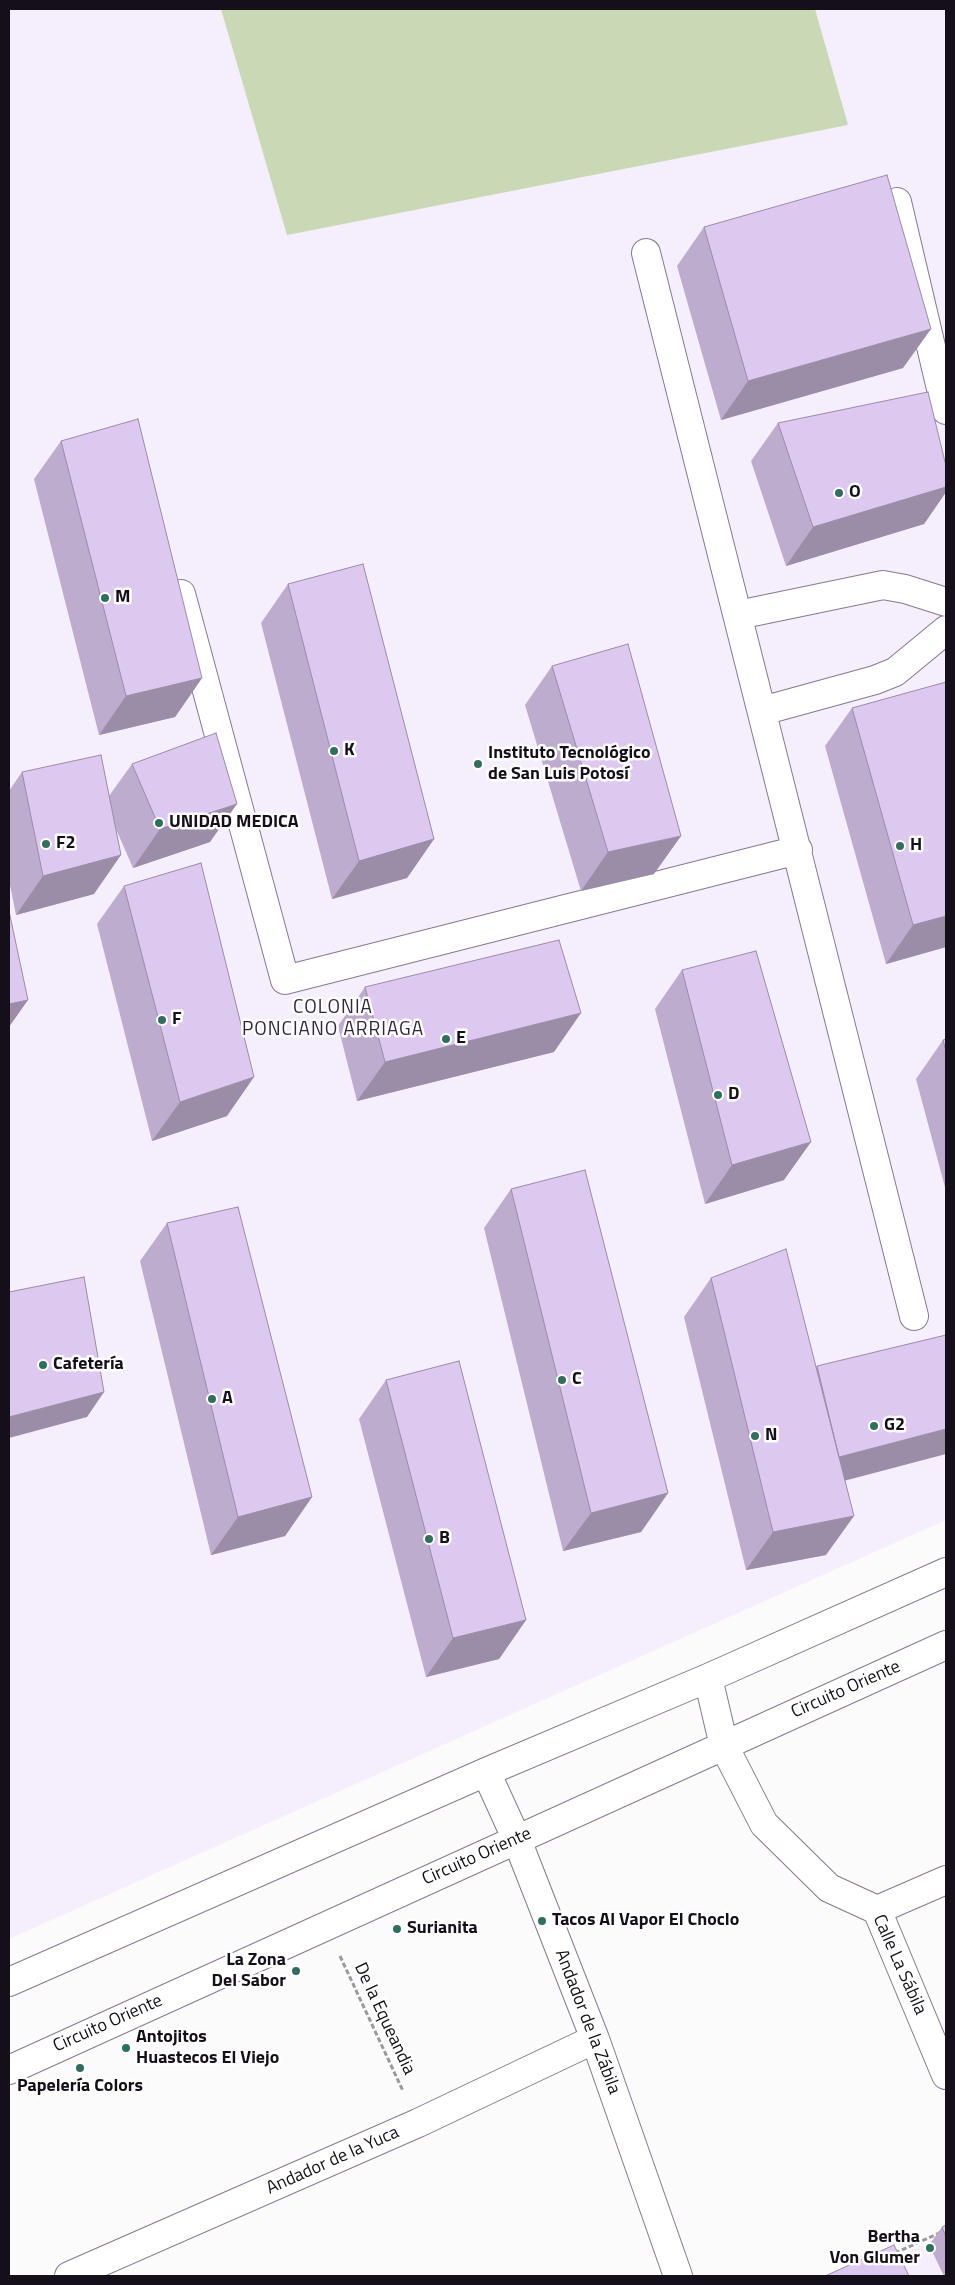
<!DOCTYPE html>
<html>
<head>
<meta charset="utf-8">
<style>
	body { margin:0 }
	#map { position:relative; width:955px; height:2285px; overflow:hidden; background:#fbfbfb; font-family:"Titillium Web",sans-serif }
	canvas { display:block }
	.frame { position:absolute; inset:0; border:10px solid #140f18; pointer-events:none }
</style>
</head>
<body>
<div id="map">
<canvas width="955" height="2285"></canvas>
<div class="frame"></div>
</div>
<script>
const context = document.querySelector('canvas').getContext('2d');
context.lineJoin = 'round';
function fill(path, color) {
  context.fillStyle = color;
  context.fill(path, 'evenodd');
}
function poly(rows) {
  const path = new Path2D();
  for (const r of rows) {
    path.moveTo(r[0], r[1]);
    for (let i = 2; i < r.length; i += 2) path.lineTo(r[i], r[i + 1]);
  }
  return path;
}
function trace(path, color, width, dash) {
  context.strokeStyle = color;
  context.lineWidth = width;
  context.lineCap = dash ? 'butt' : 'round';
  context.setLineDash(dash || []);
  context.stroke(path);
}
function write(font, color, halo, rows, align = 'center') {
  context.font = font + ' "Titillium Web",sans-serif';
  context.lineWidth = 5;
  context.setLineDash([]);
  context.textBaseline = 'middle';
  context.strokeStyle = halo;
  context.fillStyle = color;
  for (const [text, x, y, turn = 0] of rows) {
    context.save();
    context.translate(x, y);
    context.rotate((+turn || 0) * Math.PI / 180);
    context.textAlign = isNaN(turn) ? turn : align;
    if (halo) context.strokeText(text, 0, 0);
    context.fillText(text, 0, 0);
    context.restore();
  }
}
fill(poly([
	[9,9,946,9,946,1520,9,1939],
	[946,2234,946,2276,852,2276,882,2263]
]), '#f5eefc');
fill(poly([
	[221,9,815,9,848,125,287,235]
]), '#c9d8b5');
const minor = poly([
	[897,202,946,410],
	[646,253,914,1316],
	[181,594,285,980,798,850],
	[738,615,883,585,905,589,946,602],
	[762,711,875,680,895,672,946,630],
	[708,1678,724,1746,764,1824,829,1888,877,1910,946,2075],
	[486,1772,517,1840,595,2039,678,2276],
	[877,1910,946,1880],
	[9,1982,486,1772,708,1678,946,1572],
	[9,2070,946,1645],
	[69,2276,418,2123,595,2039]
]);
trace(minor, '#867991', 30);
trace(poly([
	[340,1956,403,2091],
	[895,2253,946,2230]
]), '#9b999d', 3, [5, 2.5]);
trace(minor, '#fff', 28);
fill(poly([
	[704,227,903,368,721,420,677,266],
	[778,423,946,466,946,492,924,524,786,566,751,461],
	[61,441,202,678,175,717,99,735,34,479],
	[288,584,434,839,407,878,332,899,261,623],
	[552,666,654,874,581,891,525,705],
	[852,708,946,947,886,964,825,746],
	[132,764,210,842,133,868,116,829,94,894,16,915,9,880,9,791,22,772,109,796],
	[124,886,227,1116,152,1141,97,924],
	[682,970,784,1180,705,1204,655,1009],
	[365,987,554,1052,357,1101,338,1026],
	[946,1039,946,1191,916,1079,943,1040],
	[511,1189,668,1493,641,1532,563,1551,484,1228],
	[167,1223,312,1497,285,1536,211,1555,140,1261],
	[711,1278,816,1367,817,1366,845,1481,826,1555,746,1570,684,1317],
	[386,1380,526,1620,499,1659,426,1677,359,1419],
	[946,2225,946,2276,944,2276,929,2245,942,2227]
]), '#beacce');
fill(poly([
	[931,329,903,368,721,420,748,381],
	[946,487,946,492,924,524,786,566,813,527],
	[202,678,175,717,99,735,126,696],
	[237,804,210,842,133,868,160,829],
	[681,836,654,874,581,891,608,852],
	[434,839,407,878,332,899,359,861],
	[121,855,94,894,16,915,43,876],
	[946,916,946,947,886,964,913,925],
	[28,1000,9,1027,9,1004],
	[581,1013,554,1052,357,1101,385,1062],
	[254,1077,227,1116,152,1141,180,1102],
	[811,1142,784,1180,705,1204,732,1165],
	[104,1392,87,1417,9,1438,9,1417],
	[946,1429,946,1454,817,1488,839,1457],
	[668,1493,641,1532,563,1551,591,1513],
	[312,1497,285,1536,211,1555,238,1517],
	[854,1516,826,1555,746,1570,773,1532],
	[526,1620,499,1659,426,1677,453,1638]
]), '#9b8ca8');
const building = poly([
	[887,175,931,329,748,381,704,227,887,175],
	[928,392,946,466,946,487,813,527,778,423,928,392],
	[138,419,202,678,126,696,61,441,138,419],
	[363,564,434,839,359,861,288,584,363,564],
	[628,644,681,836,608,852,552,666,628,644],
	[946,682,946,916,913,925,852,708,946,682],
	[216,733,237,804,160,829,132,764,216,733],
	[101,755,121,855,43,876,22,772,101,755],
	[201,863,254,1077,180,1102,124,886,201,863],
	[9,911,28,1000,9,1004,9,911],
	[559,940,581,1013,385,1062,365,987,559,940],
	[756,951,811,1142,732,1165,682,970,756,951],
	[946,1039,946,1051,943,1040,946,1039],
	[585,1170,668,1493,591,1513,511,1189,585,1170],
	[238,1207,312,1497,238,1517,167,1223,238,1207],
	[786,1249,854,1516,773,1532,711,1278,786,1249],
	[84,1277,104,1392,9,1417,9,1292,84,1277],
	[946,1335,946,1429,839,1457,817,1366,946,1335],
	[459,1361,526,1620,453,1638,386,1380,459,1361],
	[946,2225,946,2237,942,2227,946,2225],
	[894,2245,909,2276,825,2276,894,2245]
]);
fill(building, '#ddc8f0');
trace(building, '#9b8ca8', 1);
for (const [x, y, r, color] of [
	[839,493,5,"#2f6f5d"],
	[105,598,5,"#2f6f5d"],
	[334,751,5,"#2f6f5d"],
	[478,764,5,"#2f6f5d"],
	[159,823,5,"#2f6f5d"],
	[46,844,5,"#2f6f5d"],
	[900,846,5,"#2f6f5d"],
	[162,1020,5,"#2f6f5d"],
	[446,1039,5,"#2f6f5d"],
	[718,1095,5,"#2f6f5d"],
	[43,1365,5,"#2f6f5d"],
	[562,1380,5,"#2f6f5d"],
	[212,1399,5,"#2f6f5d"],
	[874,1426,5,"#2f6f5d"],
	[755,1436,5,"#2f6f5d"],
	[429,1539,5,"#2f6f5d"],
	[542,1921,5,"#2f6f5d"],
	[397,1929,5,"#2f6f5d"],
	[296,1971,5,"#2f6f5d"],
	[126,2048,5,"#2f6f5d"],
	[80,2068,5,"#2f6f5d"],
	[930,2248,5,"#2f6f5d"]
]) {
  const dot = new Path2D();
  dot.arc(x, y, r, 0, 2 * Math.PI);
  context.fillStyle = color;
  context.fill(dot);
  trace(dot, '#fff', 2);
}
write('bold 18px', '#140f18', '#fff', [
	["O",849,493],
	["M",115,598],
	["K",344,751],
	["Instituto Tecnológico",488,754],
	["de San Luis Potosí",488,775],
	["UNIDAD MEDICA",169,823],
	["F2",56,844],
	["H",910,846],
	["F",172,1020],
	["E",456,1039],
	["D",728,1095],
	["Cafetería",53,1365],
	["C",572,1380],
	["A",222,1399],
	["G2",884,1426],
	["N",765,1436],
	["B",439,1539],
	["Tacos Al Vapor El Choclo",552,1921],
	["Surianita",407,1929],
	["La Zona",286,1961,"right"],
	["Del Sabor",286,1982,"right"],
	["Antojitos",136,2038],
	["Huastecos El Viejo",136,2059],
	["Papelería Colors",80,2087,"center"],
	["Bertha",920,2238,"right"],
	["Von Glumer",920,2259,"right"]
], 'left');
write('18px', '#140f18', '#fff', [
	["Circuito Oriente",846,1690,-24],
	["Circuito Oriente",477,1857,-24],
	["Calle La Sábila",899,1965,66],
	["De la Equeandia",384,2019,65],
	["Andador de la Zábila",587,2022,69],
	["Circuito Oriente",108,2024,-24],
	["Andador de la Yuca",333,2161,-24]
]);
context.letterSpacing = '1px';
write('19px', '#33273c', '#fff', [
	["COLONIA",333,1008],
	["PONCIANO ARRIAGA",333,1030]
]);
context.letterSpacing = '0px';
</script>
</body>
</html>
